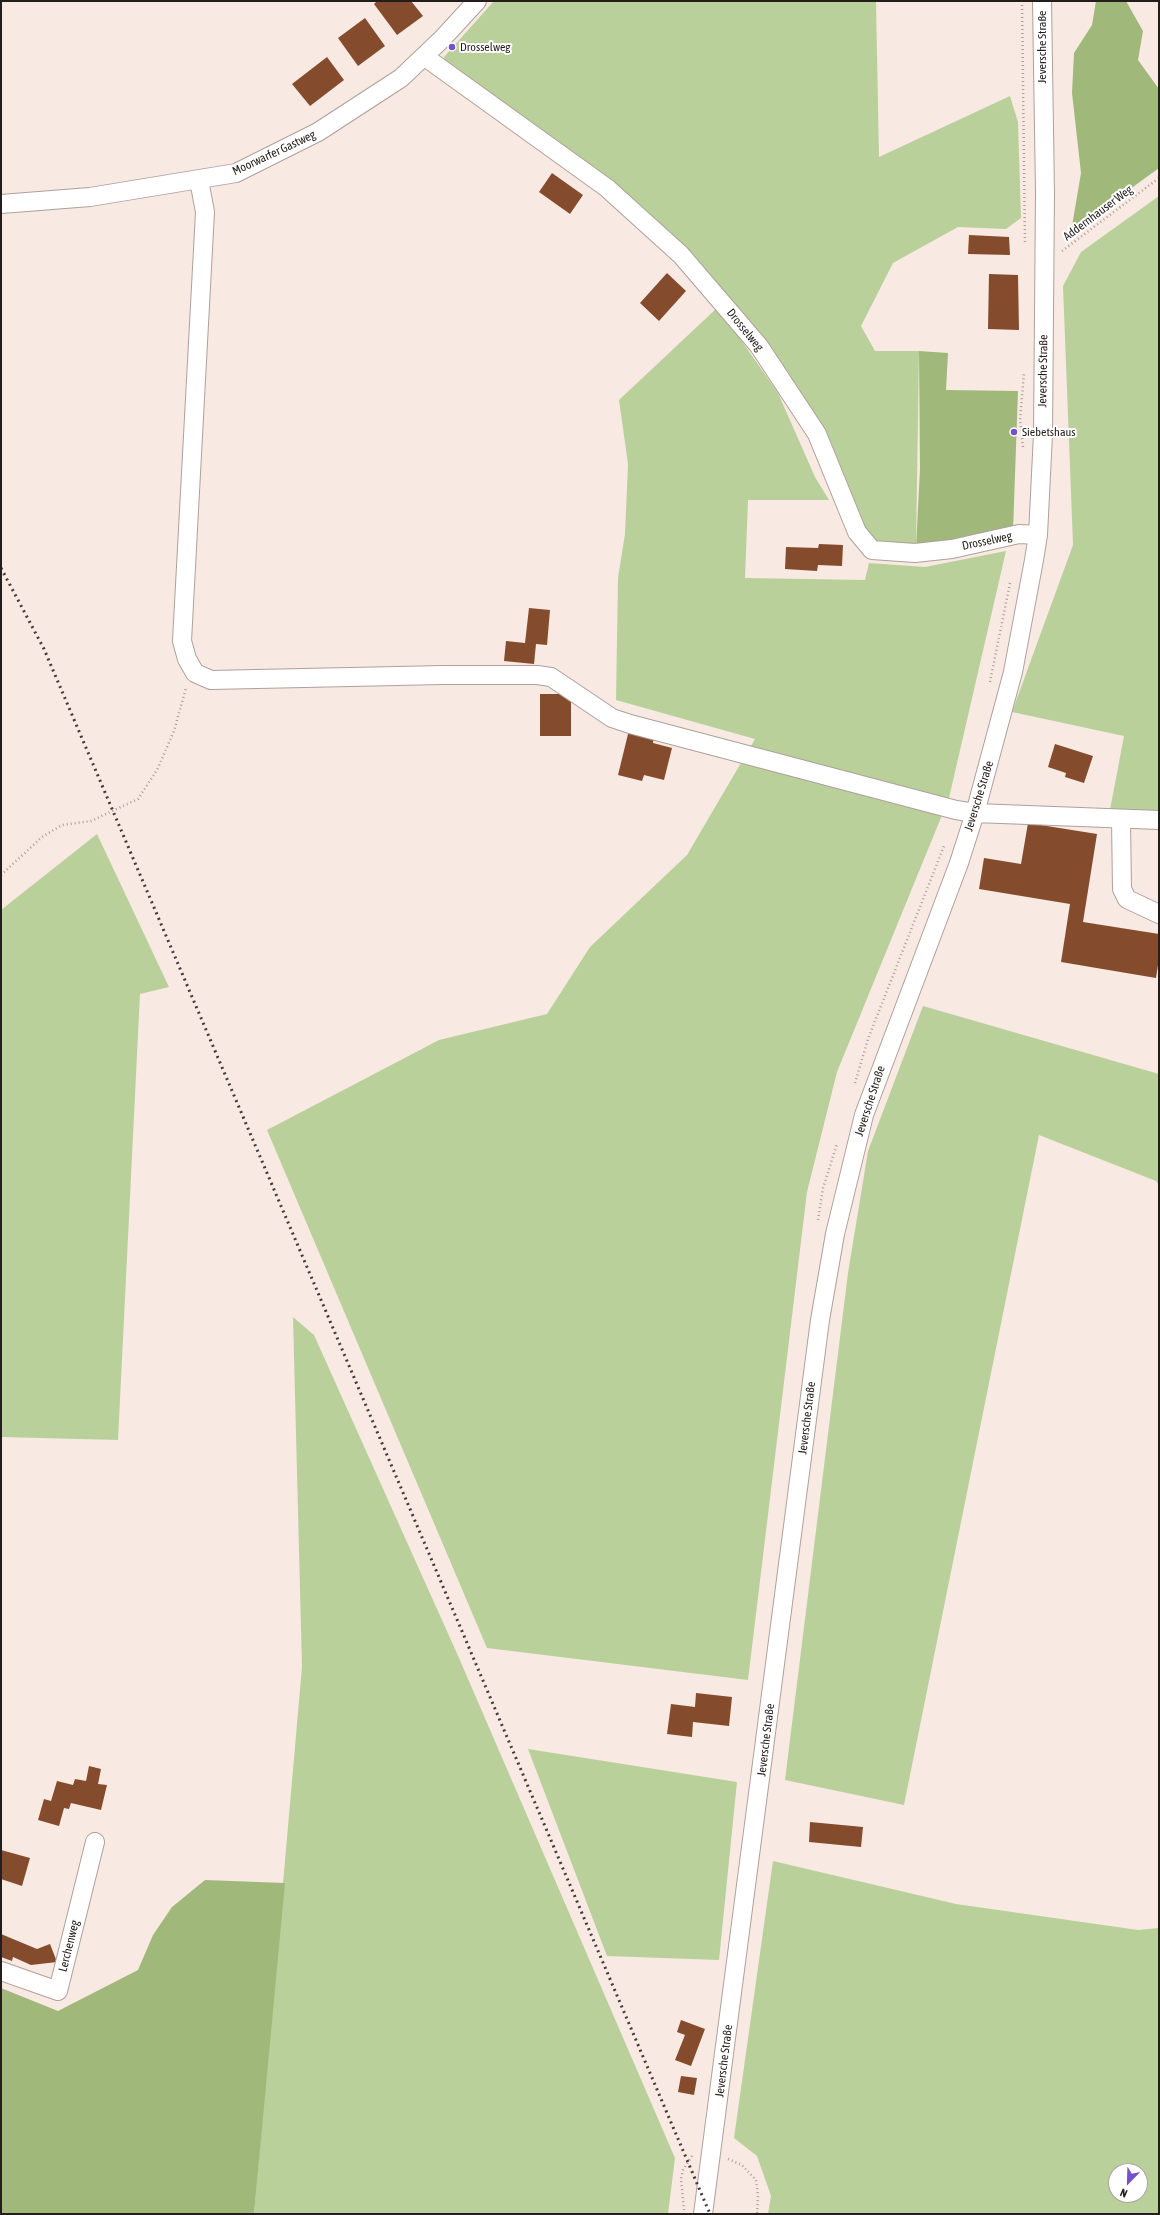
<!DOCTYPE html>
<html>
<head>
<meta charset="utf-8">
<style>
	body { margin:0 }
	#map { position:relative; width:1160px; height:2215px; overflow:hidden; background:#f8e9e3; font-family:"Asap Condensed",sans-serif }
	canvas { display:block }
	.frame { position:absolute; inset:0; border:2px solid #231d1b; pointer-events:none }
	.north { position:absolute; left:1108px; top:2163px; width:40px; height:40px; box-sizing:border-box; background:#fff; border:1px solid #a7a5a4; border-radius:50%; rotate:203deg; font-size:11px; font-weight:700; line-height:16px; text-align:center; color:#231d1b }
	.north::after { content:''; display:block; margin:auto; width:14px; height:18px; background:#7552cc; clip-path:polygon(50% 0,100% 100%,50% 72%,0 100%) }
</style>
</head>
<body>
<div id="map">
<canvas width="1160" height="2215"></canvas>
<div class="frame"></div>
<div class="north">N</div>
</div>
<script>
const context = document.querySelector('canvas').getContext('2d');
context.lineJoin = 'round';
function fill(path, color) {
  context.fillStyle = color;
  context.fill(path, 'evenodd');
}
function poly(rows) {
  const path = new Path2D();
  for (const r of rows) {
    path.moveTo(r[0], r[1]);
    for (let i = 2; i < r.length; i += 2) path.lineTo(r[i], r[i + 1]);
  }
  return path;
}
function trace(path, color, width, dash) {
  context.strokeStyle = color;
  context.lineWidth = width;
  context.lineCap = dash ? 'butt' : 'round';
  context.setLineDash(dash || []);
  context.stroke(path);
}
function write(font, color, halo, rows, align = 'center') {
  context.font = font + ' "Asap Condensed",sans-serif';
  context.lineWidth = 4;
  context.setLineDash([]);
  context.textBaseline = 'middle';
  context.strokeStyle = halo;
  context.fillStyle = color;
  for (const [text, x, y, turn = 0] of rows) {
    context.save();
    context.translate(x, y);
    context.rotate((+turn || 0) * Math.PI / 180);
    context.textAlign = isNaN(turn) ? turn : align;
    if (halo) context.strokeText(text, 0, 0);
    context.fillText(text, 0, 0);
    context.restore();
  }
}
fill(poly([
	[494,1,876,1,879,157,1010,96,1018,122,1021,218,1006,229,958,227,893,263,861,326,875,351,919,351,916,548,876,543,862,525,831,442,809,406,730,299,445,63,444,57],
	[1159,196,1159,816,1109,815,1124,736,1012,712,1073,545,1063,286,1081,252],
	[718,307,778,393,815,477,829,500,748,500,745,578,865,580,869,563,925,567,1006,551,949,798,837,1072,807,1192,748,1680,487,1648,267,1130,439,1040,547,1014,590,947,687,855,755,739,616,700,618,578,625,534,628,464,619,400],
	[97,834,169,987,140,994,118,1440,1,1437,1,910],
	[923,1006,1159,1074,1159,1185,1156,1181,1039,1135,904,1805,785,1780,848,1273,868,1151],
	[293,1317,314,1335,459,1658,675,2158,668,2214,254,2214,302,1667],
	[528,1749,737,1782,719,1960,607,1956],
	[773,1861,956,1904,1138,1930,1159,1928,1159,2214,768,2214,771,2196,757,2156,734,2138],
	[1116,2171,1140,2171,1140,2195,1116,2195]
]), '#bad09b');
fill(poly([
	[1096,1,1126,1,1143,31,1138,60,1159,89,1159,168,1071,232,1081,173,1072,93,1074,53,1092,25],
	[919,351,948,353,946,390,1018,391,1013,531,916,548,920,469],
	[205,1880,285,1883,254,2214,1,2214,1,1988,58,2011,138,1970,153,1935,172,1907]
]), '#a0b97a');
fill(poly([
	[377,1,411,1,423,16,397,35,374,4],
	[365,18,385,46,358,66,338,38],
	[327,57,344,80,310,106,292,84],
	[552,173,583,195,570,214,539,192],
	[969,235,1009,237,1010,255,968,254],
	[667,273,686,291,659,321,640,303],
	[989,274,1018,275,1019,330,988,329],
	[819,544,843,545,842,566,818,565,817,571,785,569,786,547,818,548],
	[529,608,550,610,547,645,536,644,534,664,504,661,506,641,525,643],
	[540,694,571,694,571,736,540,736],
	[629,730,654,737,653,743,672,748,664,780,644,775,642,781,618,775],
	[1055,744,1093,756,1084,783,1065,777,1066,773,1048,767],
	[1028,823,1097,834,1083,922,1159,934,1159,959,1156,978,1061,962,1070,904,979,889,984,858,1021,864],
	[696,1693,732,1697,729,1726,693,1722,692,1737,667,1734,671,1704,695,1707],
	[89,1766,101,1769,98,1784,107,1785,101,1810,71,1803,69,1809,64,1808,59,1826,38,1820,44,1799,51,1801,57,1781,73,1785,75,1779,86,1781],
	[810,1822,863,1827,861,1847,809,1842],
	[1,1850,30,1858,22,1886,1,1879],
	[1,1934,37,1949,50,1944,57,1962,31,1965,13,1957,12,1961,1,1957],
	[681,2020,705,2029,691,2066,675,2060,685,2035,677,2032],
	[681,2076,697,2078,694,2095,678,2092]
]), '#854b2d');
const minor = poly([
	[425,57,607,188,681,255,759,346,817,434,857,532,872,550,915,553,952,549,1019,534,1038,535],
	[199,180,205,212,182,641,187,659,195,673,211,680,443,675,537,675,551,677,612,718,630,724,956,810,975,813,1159,820],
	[1,204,90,197,236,173,318,132,401,78,442,39,477,1],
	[1121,819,1122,889,1127,899,1159,914],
	[1,1971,58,1991,95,1842],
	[703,2214,820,1320,835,1234,864,1115,959,863,975,813,1013,672,1034,560,1038,535,1043,434,1045,193,1042,1]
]);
trace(minor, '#aea09b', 20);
trace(poly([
	[1022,1,1025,244],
	[1062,251,1159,178],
	[1023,447,1020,420,1024,373],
	[990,682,1010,583],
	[1,875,42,837,62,825,91,821,138,799,157,770,174,731,186,688],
	[855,1083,868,1039,944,846],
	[818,1220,823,1188,837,1144],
	[728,2159,742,2165,756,2180,758,2195,757,2214],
	[684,2210,681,2179,683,2170,692,2156]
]), '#a99e99', 2.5, [1, 3]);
trace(minor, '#fff', 18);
trace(poly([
	[1,568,44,649,710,2214]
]), '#423b38', 3, [2, 4]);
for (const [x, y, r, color] of [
	[452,47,4,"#7552cc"],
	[1014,432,4,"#7552cc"]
]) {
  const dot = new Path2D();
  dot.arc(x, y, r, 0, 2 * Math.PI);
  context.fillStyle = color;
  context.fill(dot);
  trace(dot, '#fff', 1.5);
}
write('12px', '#231d1b', '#fff', [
	["Drosselweg",460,47],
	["Siebetshaus",1022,432]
], 'left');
write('12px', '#231d1b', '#fff', [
	["Jeversche Straße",1042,47,-90],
	["Moorwarfer Gastweg",274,153,-25],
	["Addernhauser Weg",1098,213,-37],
	["Drosselweg",745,330,51],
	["Jeversche Straße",1043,371,-89],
	["Drosselweg",987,541,-12],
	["Jeversche Straße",979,796,-73],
	["Jeversche Straße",870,1101,-72],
	["Jeversche Straße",807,1418,-83],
	["Jeversche Straße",766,1740,-83],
	["Lerchenweg",69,1946,-76],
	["Jeversche Straße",724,2061,-83]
]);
</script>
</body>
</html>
